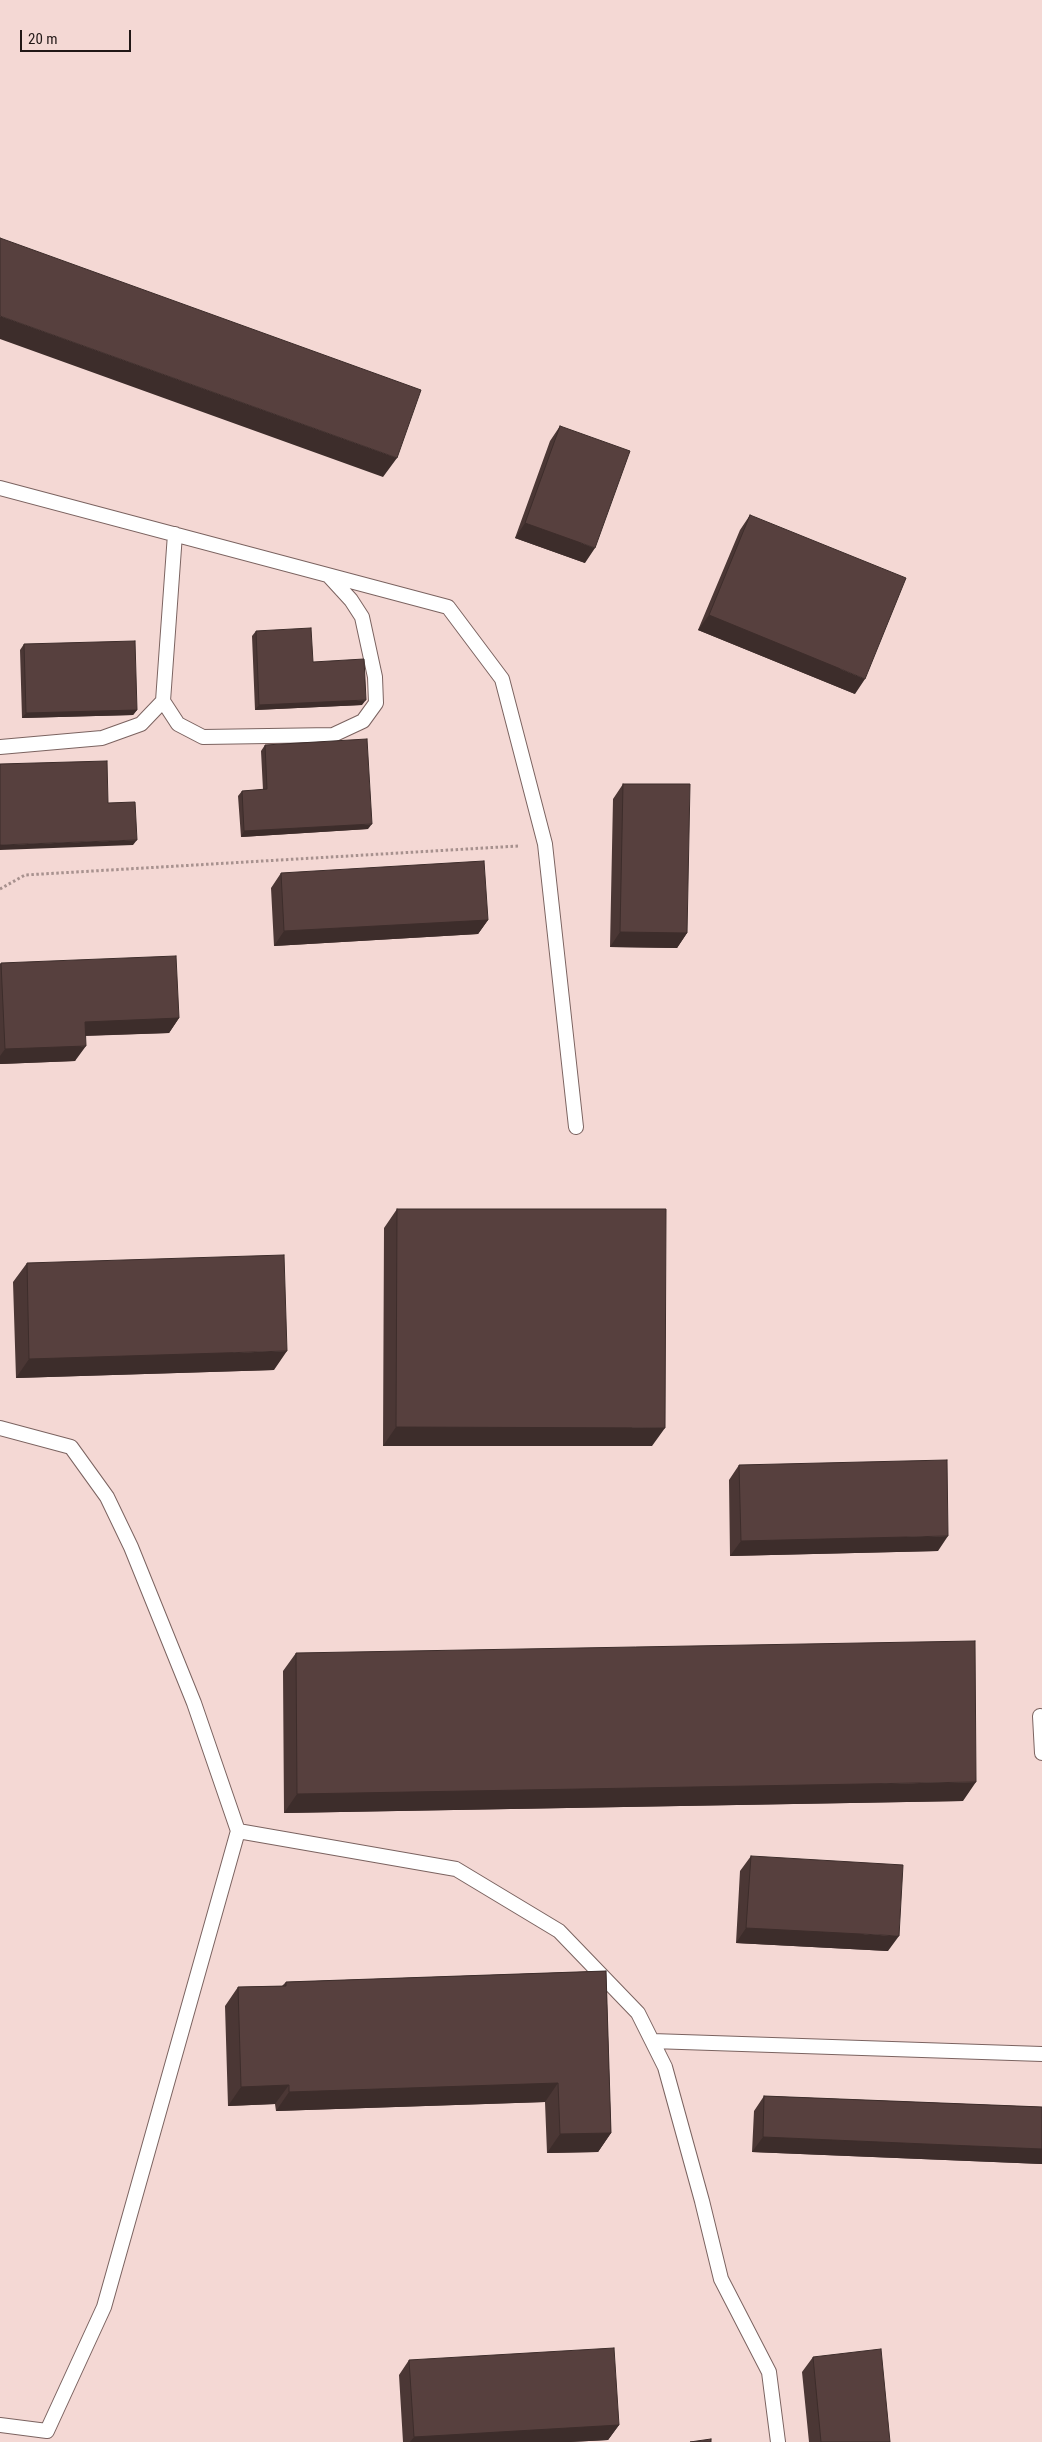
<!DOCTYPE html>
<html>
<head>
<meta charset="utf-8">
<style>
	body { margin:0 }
	#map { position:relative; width:1042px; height:2442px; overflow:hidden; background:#f4d8d4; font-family:"Roboto Condensed",sans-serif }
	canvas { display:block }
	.scale { position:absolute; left:20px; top:30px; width:111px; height:22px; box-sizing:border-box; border:2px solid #211716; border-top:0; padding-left:6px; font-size:15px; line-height:18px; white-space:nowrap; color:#211716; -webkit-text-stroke:4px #f4d8d4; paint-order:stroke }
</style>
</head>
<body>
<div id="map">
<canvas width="1042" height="2442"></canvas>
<div class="scale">20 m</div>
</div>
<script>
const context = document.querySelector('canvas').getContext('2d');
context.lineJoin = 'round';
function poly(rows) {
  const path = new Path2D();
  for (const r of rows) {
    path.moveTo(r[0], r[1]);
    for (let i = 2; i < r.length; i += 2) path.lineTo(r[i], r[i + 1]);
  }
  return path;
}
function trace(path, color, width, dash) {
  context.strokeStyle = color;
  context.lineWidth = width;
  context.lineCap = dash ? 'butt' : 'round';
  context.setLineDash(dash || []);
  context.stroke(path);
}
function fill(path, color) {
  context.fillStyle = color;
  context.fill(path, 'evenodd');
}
const lane = poly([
	[0,488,448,607,502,679,545,844,576,1127],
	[163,701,178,724,203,737,333,735,363,721,376,703,375,677,362,617,351,600,329,576],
	[0,747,102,738,141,724,163,701,175,534],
	[0,1428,71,1447,107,1497,131,1547,194,1703,238,1831,104,2307,47,2431,0,2425],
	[1040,1716,1042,1753],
	[238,1831,456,1869,559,1931,638,2013,665,2067,702,2201,721,2279,769,2372,778,2442],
	[652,2041,1042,2054]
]);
trace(lane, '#7b6360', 16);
trace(poly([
	[0,889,25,875,518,846]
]), '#a7918e', 3, [2.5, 2.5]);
trace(lane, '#fff', 14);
fill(poly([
	[560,426,585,563,515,538,550,441],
	[750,515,855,694,698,630,740,530],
	[256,631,313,662,362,705,255,710,252,636],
	[24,644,137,710,133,715,22,718,20,650],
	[265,745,368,829,241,837,238,796,242,791,263,790,261,751],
	[623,784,687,933,677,948,610,947,613,799],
	[281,873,488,920,478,934,274,946,271,888],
	[1,963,179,1018,169,1033,85,1036,75,1061,0,1064,0,964],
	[397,1209,652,1446,383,1446,384,1228],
	[27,1263,274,1370,16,1378,13,1282],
	[739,1465,938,1551,730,1556,729,1480],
	[296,1653,963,1801,284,1813,283,1671],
	[751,1856,888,1951,736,1943,740,1871],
	[606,1971,611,2133,598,2152,547,2153,545,2102,276,2111,275,2104,228,2106,225,2006,238,1987,282,1986,286,1982],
	[764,2096,1042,2107,1042,2164,752,2152,754,2111],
	[813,2357,890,2442,809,2442,802,2372],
	[409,2360,619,2425,608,2440,570,2442,403,2442,399,2375]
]), '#4b3735');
fill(poly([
	[0,316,397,458,383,477,0,339],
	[525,523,595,548,585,563,515,538],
	[709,615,865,679,855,694,698,630],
	[366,700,362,705,255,710,259,705],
	[137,710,133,715,22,718,26,713],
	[372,824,368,829,241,837,244,831],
	[137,840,133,845,0,850,0,845],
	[488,920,478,934,274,946,284,931],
	[620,932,687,933,677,948,610,947],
	[179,1018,169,1033,74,1036,85,1022],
	[86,1046,75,1061,0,1064,0,1056,5,1049],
	[287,1351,274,1370,16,1378,29,1359],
	[396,1427,665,1428,652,1446,383,1446],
	[948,1536,938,1551,730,1556,741,1541],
	[976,1782,963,1801,284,1813,297,1794],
	[746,1928,899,1936,888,1951,736,1943],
	[558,2083,545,2102,276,2111,289,2092],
	[289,2085,275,2104,228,2106,241,2087],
	[611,2133,598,2152,547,2153,560,2134],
	[763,2137,1042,2149,1042,2164,752,2152],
	[619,2425,608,2440,570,2442,410,2442,414,2437]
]), '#3d2d2b');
const building = poly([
	[0,238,421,390,397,458,0,316,0,238],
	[560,426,630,451,595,548,525,523,560,426],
	[750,515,906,578,865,679,709,615,750,515],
	[311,628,313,662,364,659,366,700,259,705,256,631,311,628],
	[135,641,137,710,26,713,24,644,135,641],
	[367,739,372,824,244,831,242,791,267,789,265,745,367,739],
	[107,761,108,803,135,802,137,840,0,845,0,764,107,761],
	[623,784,690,784,687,933,620,932,623,784],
	[484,861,488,920,284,931,281,873,484,861],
	[176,956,179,1018,85,1022,86,1046,5,1049,1,963,176,956],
	[397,1209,666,1209,665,1428,396,1427,397,1209],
	[284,1255,287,1351,29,1359,27,1263,284,1255],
	[947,1460,948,1536,741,1541,739,1465,947,1460],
	[975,1641,976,1782,297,1794,296,1653,975,1641],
	[751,1856,903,1865,899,1936,746,1928,751,1856],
	[606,1971,611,2133,560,2134,558,2083,289,2092,289,2085,241,2087,238,1987,286,1986,286,1982,606,1971],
	[764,2096,1042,2107,1042,2149,763,2137,764,2096],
	[614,2348,619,2425,414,2437,409,2360,614,2348],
	[881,2349,890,2442,821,2442,813,2357,881,2349],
	[711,2439,711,2442,690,2442,711,2439]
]);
fill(building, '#57403e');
trace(building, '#3d2d2b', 1);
</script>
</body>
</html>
